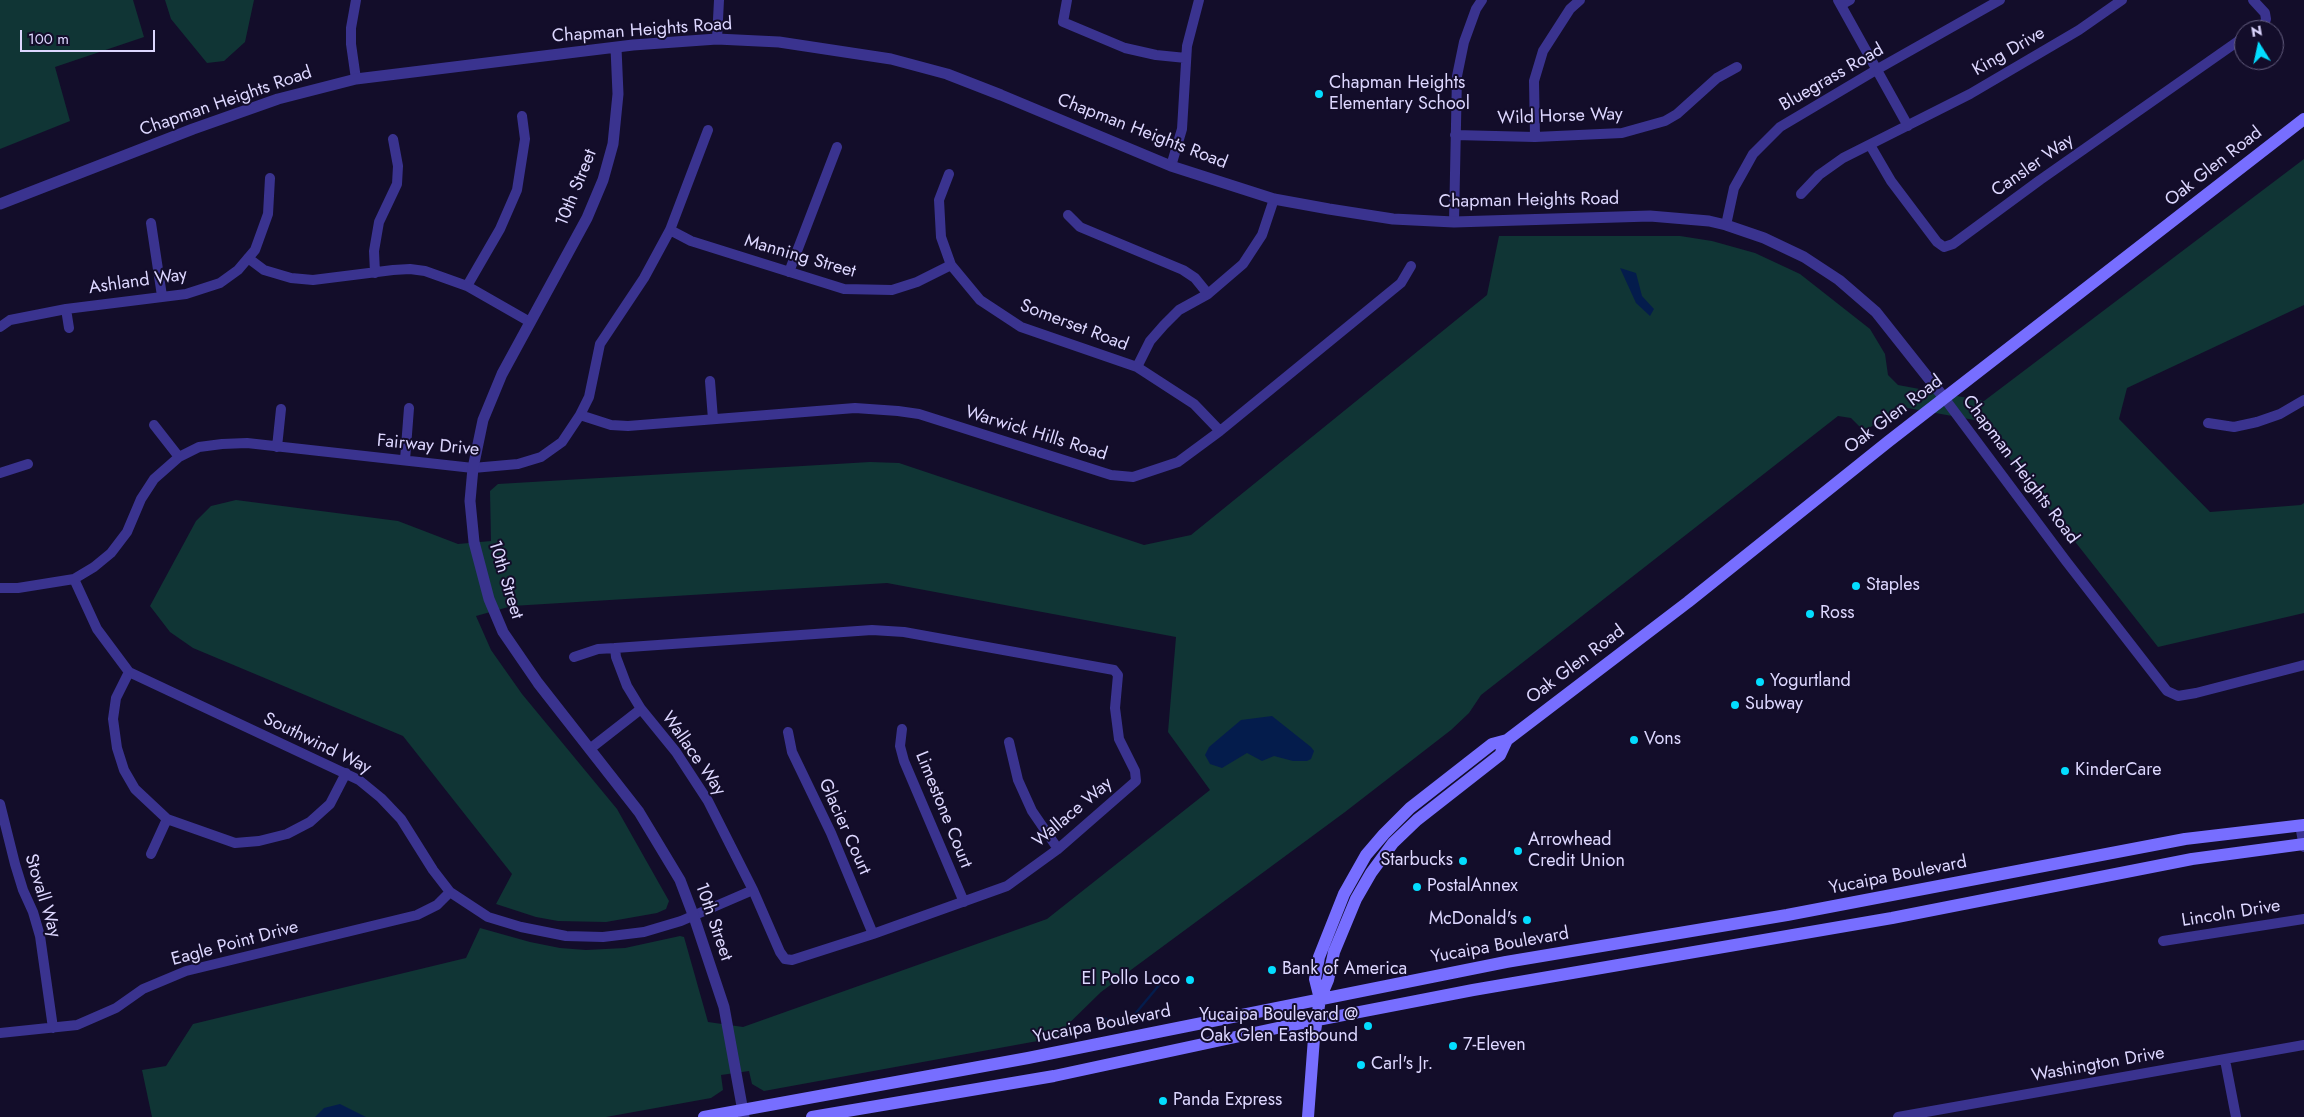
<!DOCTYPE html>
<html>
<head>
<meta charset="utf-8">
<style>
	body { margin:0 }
	#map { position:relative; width:2304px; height:1117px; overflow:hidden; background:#130d2a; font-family:Jost,sans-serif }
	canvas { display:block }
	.north { position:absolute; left:2234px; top:20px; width:50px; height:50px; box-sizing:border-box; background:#130d2a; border:1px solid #645e7f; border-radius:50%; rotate:350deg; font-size:14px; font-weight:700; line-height:20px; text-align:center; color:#ddd7ff }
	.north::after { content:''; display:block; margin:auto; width:18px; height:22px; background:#03ddff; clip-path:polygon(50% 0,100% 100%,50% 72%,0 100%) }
	.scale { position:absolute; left:20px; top:30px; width:135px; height:22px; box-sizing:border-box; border:2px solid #ddd7ff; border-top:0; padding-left:6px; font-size:15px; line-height:18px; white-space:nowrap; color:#ddd7ff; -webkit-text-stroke:4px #130d2a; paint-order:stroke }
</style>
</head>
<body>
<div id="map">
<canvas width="2304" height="1117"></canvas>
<div class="north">N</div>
<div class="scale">100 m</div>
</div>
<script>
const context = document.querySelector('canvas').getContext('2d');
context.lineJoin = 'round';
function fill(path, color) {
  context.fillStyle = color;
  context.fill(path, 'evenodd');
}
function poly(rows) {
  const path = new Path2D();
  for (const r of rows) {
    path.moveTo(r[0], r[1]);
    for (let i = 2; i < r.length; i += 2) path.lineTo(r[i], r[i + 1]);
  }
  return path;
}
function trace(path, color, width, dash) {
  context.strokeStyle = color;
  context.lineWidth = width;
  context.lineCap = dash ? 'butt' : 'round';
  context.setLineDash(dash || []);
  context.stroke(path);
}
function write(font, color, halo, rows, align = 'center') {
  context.font = font + ' Jost,sans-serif';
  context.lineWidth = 4;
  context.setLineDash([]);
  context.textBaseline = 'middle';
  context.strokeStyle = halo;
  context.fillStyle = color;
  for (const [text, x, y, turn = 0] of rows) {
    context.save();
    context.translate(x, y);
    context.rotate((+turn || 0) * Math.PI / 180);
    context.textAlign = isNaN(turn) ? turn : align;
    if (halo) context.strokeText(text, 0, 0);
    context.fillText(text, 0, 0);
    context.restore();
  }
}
fill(poly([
	[0,0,133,0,144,37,55,67,70,121,0,149],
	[165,0,254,0,245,42,224,61,207,63,171,19],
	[2304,159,2304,305,2127,388,2119,419,2210,512,2301,505,2304,503,2304,613,2158,647,1980,421,1902,407,1869,428,1862,429,1851,418,1838,416,1481,695,1469,713,1451,730,1345,812,1101,992,1054,1038,764,1091,752,1084,749,1071,721,1075,723,1090,711,1098,606,1117,152,1117,142,1070,166,1066,193,1024,466,958,480,928,530,942,560,948,586,950,625,948,680,936,684,937,708,1022,743,1027,1047,919,1210,790,1168,732,1176,637,887,583,512,606,476,616,491,650,522,694,617,809,669,901,666,909,657,913,606,922,558,921,536,917,496,904,512,874,403,736,193,648,170,632,150,606,196,521,211,506,236,500,398,521,458,544,491,541,490,491,498,484,870,462,899,463,1144,545,1191,535,1487,295,1499,236,1680,236,1712,241,1755,253,1800,274,1870,329,1885,354,1888,375,1898,385,1984,401]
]), '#103535');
fill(poly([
	[1620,268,1636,273,1642,296,1654,309,1650,316,1636,303],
	[1272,716,1311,747,1314,751,1311,759,1307,761,1293,761,1274,756,1262,761,1247,753,1222,768,1210,764,1205,755,1209,747,1241,720],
	[340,1104,366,1117,315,1117,324,1108]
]), '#041c4c');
trace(poly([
	[1098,1019,1103,1018,1117,1023,1125,1021,1135,1014,1160,984]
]), '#041c4c', 2.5);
trace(poly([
	[1067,0,1063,22,1125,48,1156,55,1186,58],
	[1838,0,1908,126],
	[2253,0,2265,13,2266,19,2264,25,2258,30],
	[1841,5,1850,0],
	[717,39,719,0],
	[356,79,351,44,351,28,356,0],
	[1455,135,1535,137,1622,133,1665,121,1677,114,1717,78,1737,67],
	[1535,137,1534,81,1543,51,1570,9,1580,0],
	[1870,145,1891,181,1937,242,1944,247,1953,244,2040,180,2244,37],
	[1171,166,1182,129,1187,46,1199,0],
	[949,174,939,200,941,237,951,265,980,300,1021,327,1137,367,1194,404,1220,431],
	[1801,194,1819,175,1843,158,1970,94,2079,30,2122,0],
	[1068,215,1080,227,1183,270,1195,278,1208,294],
	[1454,222,1457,76,1464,42,1476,9,1482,0],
	[151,223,162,296],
	[1726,225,1734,188,1743,172,1753,154,1780,127,1876,70,2000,0],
	[670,230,691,241,844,289,892,290,917,282,951,265],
	[248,258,264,270,291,278,313,280,393,270,410,269,425,271,467,286,530,322],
	[789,272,837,147],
	[375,273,374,251,379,222,397,184,398,166,393,139],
	[467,286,500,229,517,190,525,139,522,116],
	[66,309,69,328],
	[0,327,10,320,66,309,186,294,220,283,238,270,255,250,268,214,270,178],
	[1137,367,1150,341,1164,325,1179,310,1208,294,1243,264,1262,235,1274,199],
	[710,381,713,419],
	[1945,399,2066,561,2167,691,2178,696,2196,693,2304,665],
	[580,415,611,425,628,426,855,408,898,411,919,414,1111,475,1133,477,1178,462,1220,431,1401,283,1411,266],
	[2208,423,2234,427,2257,422,2280,414,2304,400],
	[154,425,179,457],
	[277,447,281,409],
	[405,460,409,408],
	[0,473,28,464],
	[74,579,97,629,129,672,359,780,381,798,401,819,433,870,450,892,488,917,521,927,566,936,603,937,644,932,681,921,753,890],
	[0,588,18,588,74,579,94,567,111,553,127,532,141,499,154,479,179,457,199,447,222,444,247,443,473,468,518,464,541,457,562,442,580,415,589,397,600,344,644,278,670,230,708,130],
	[574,657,598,649,615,648,872,630,904,632,1114,670,1118,675,1115,708,1119,739,1135,771,1136,781,1058,849,1007,886,873,934,792,960,785,959,780,952,753,890,708,801,676,752,641,709,627,686,616,657,615,648],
	[129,672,116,698,113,719,117,748,124,770,135,789,167,819,235,843,259,841,287,834,310,822,330,804,346,773],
	[902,729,900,746,904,761,964,902],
	[788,732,792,752,831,833,873,934],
	[1009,742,1018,780,1032,811,1058,849],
	[591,748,641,709],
	[0,804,15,864,23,890,33,912,40,936,53,1028],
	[2300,825,2304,847],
	[151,854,167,819],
	[2163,941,2304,919],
	[0,1033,77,1025,116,1008,143,989,186,971,417,915,437,905,450,892],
	[2225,1060,2236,1117],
	[1898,1117,2304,1045]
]), '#3a338f', 10);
trace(poly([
	[616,48,618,94,613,144,603,180,587,218,502,374,483,420,473,468,470,501,474,542,489,599,503,632,538,683,639,812,680,880,694,917,724,1007,744,1117],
	[0,204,193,129,278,99,356,79,633,45,717,39,779,42,891,59,947,74,1001,95,1171,166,1274,199,1329,209,1393,219,1454,222,1650,216,1709,221,1726,225,1764,238,1804,257,1839,280,1876,312,1945,399]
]), '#3a338f', 11);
trace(poly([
	[1320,999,1315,979,1319,957,1344,894,1366,855,1384,834,1410,808,1492,744,1507,740,1688,602,1889,441,2304,119],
	[704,1117,1028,1058,1506,962,1787,915,2185,839,2304,825],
	[812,1117,1054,1076,1282,1027,1473,990,1892,918,2192,859,2304,844],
	[1308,1117,1314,1038,1320,999,1328,980,1334,952,1356,899,1371,873,1393,843,1417,820,1500,755,1507,740]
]), '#776eff', 12);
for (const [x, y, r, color] of [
	[1319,94,5,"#03ddff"],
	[1856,586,5,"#03ddff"],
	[1810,614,5,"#03ddff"],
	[1760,682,5,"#03ddff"],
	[1735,705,5,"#03ddff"],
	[1634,740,5,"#03ddff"],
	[2065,771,5,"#03ddff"],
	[1518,851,5,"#03ddff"],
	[1463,861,5,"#03ddff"],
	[1417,887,5,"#03ddff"],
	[1527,920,5,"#03ddff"],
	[1272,970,5,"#03ddff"],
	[1190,980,5,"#03ddff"],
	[1368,1026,5,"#03ddff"],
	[1453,1046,5,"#03ddff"],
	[1361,1065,5,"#03ddff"],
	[1163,1101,5,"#03ddff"]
]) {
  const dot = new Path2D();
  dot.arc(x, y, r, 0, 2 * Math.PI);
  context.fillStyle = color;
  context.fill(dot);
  trace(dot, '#130d2a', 2);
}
write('18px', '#ddd7ff', '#130d2a', [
	["Chapman Heights Road",642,31,-4],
	["King Drive",2009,52,-30],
	["Bluegrass Road",1832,78,-30],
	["Chapman Heights Road",226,102,-19],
	["Wild Horse Way",1560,117,-2],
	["Chapman Heights Road",1142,132,21],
	["Cansler Way",2033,166,-35],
	["Oak Glen Road",2214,167,-38],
	["10th Street",577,188,-68],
	["Chapman Heights Road",1529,201,-1],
	["Manning Street",800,257,16],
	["Ashland Way",138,282,-8],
	["Somerset Road",1074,326,21],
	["Oak Glen Road",1894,415,-37],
	["Warwick Hills Road",1036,434,17],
	["Fairway Drive",428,446,5],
	["Chapman Heights Road",2020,470,53],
	["10th Street",505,580,73],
	["Oak Glen Road",1576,665,-37],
	["Southwind Way",317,744,26],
	["Wallace Way",693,754,55],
	["Limestone Court",943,810,68],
	["Wallace Way",1073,813,-40],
	["Glacier Court",844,827,66],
	["Yucaipa Boulevard",1898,876,-11],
	["Stovall Way",42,896,73],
	["Lincoln Drive",2231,914,-9],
	["10th Street",713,922,71],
	["Eagle Point Drive",235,944,-15],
	["Yucaipa Boulevard",1500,946,-10],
	["Yucaipa Boulevard",1102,1025,-11],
	["Washington Drive",2098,1065,-10]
]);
write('18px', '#ddd7ff', '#130d2a', [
	["Chapman Heights",1329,84],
	["Elementary School",1329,105],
	["Staples",1866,586],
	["Ross",1820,614],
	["Yogurtland",1770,682],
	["Subway",1745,705],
	["Vons",1644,740],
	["KinderCare",2075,771],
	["Arrowhead",1528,841],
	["Credit Union",1528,862],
	["Starbucks",1453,861,"right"],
	["PostalAnnex",1427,887],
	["McDonald's",1517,920,"right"],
	["Bank of America",1282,970],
	["El Pollo Loco",1180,980,"right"],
	["Yucaipa Boulevard @",1358,1016,"right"],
	["Oak Glen Eastbound",1358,1037,"right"],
	["7-Eleven",1463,1046],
	["Carl's Jr.",1371,1065],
	["Panda Express",1173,1101]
], 'left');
</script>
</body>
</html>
